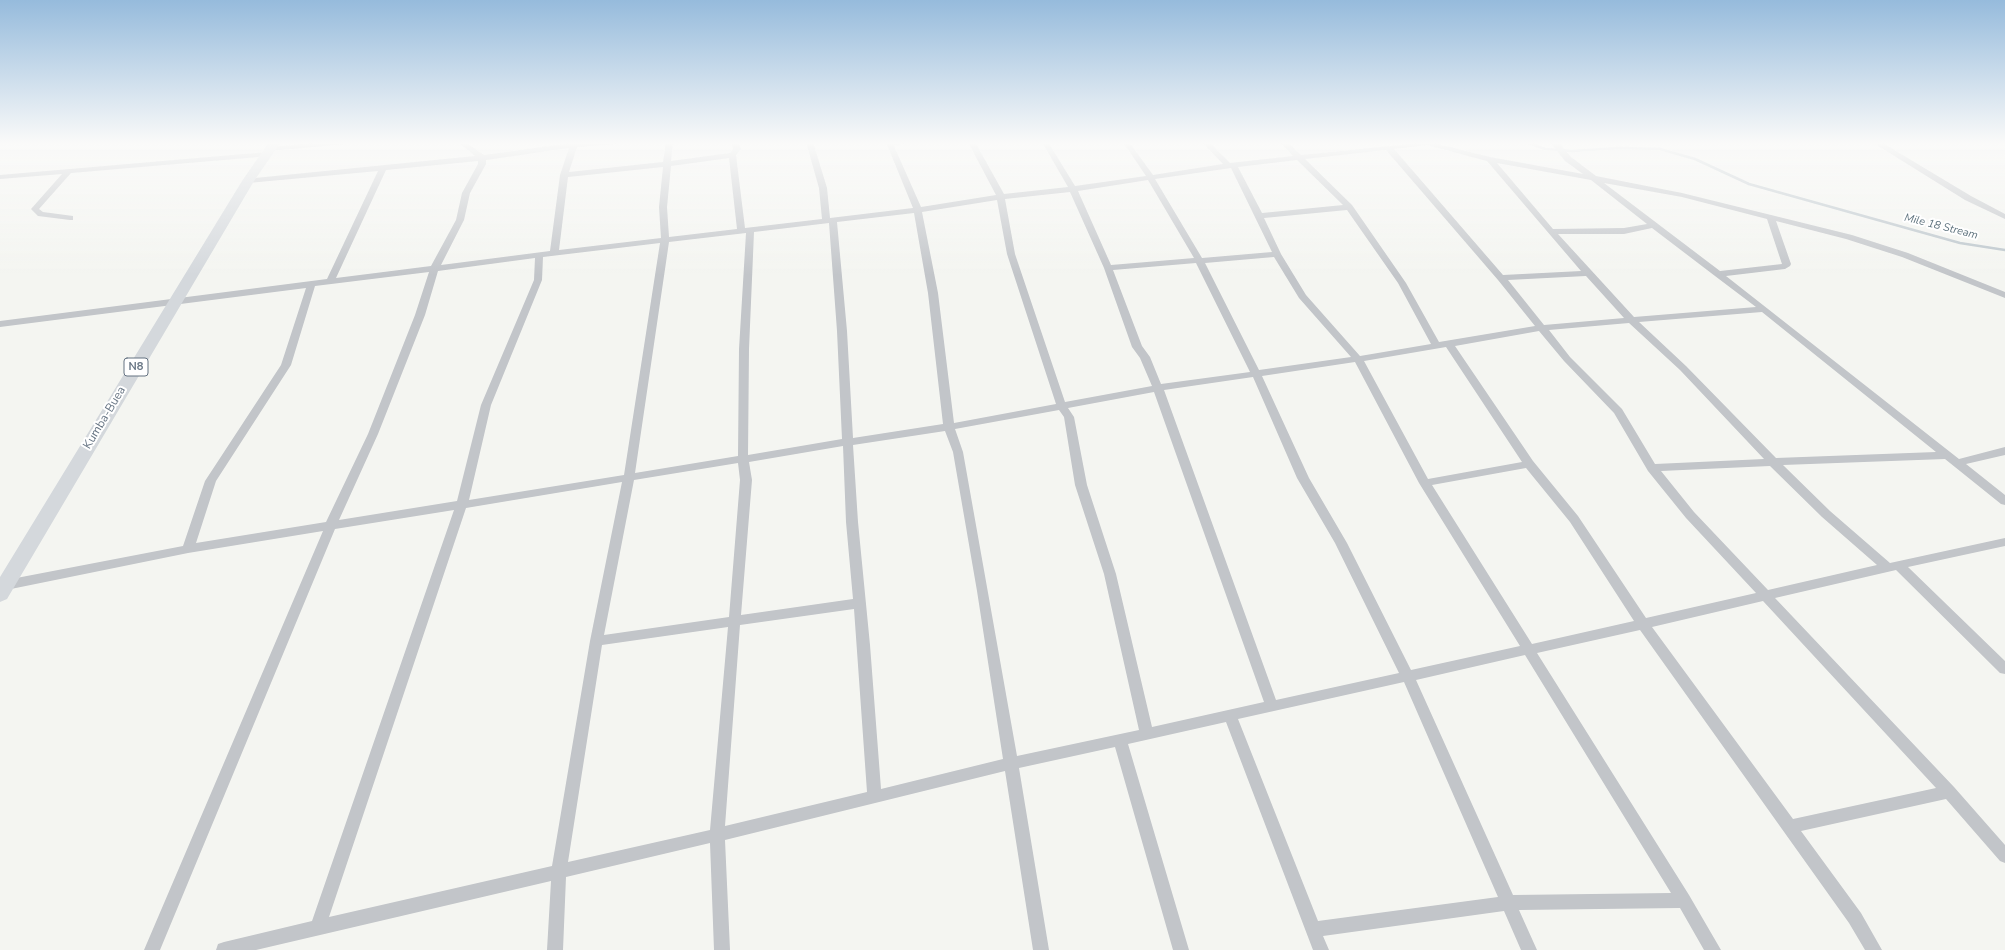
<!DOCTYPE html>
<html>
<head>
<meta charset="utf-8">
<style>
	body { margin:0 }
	canvas { display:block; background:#f4f5f1 }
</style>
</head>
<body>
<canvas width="2005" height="950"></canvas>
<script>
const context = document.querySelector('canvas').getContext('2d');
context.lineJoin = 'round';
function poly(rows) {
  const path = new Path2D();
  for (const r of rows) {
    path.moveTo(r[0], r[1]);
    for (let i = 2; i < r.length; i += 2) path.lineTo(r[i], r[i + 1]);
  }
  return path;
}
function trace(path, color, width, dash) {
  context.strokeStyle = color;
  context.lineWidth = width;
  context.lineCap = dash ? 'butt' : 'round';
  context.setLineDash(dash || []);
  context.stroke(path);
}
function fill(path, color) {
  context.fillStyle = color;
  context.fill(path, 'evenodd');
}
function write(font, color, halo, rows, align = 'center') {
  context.font = font + ' "Nunito Sans",sans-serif';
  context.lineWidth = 4;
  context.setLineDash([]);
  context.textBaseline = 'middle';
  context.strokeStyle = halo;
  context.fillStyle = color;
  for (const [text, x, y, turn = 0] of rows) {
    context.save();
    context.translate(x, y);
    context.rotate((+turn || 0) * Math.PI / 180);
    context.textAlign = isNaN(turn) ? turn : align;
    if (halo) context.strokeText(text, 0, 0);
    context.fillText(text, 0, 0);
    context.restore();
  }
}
trace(poly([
	[1526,142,1545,149,1572,151,1620,148,1660,149,1695,159,1749,184,1960,243,2005,250]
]), '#bbc5cb', 2.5);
fill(poly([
	[325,142,348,142,344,144,270,151,266,149,270,147,325,142],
	[458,142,465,142,484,155,571,143,572,142,619,142,615,144,577,147,569,172,663,162,666,142,673,142,671,161,730,153,733,149,732,142,738,142,741,149,736,155,745,228,822,219,819,188,806,142,813,142,827,188,830,218,913,208,886,142,910,142,894,146,921,207,996,195,968,142,975,142,1004,194,1068,187,1042,142,1048,142,1075,186,1146,176,1123,142,1129,142,1153,175,1223,164,1202,142,1209,142,1230,163,1293,156,1280,142,1287,142,1301,155,1430,142,1490,157,1583,174,1565,161,1550,142,1558,142,1571,157,1596,176,1682,193,1852,235,1908,253,2005,292,2005,298,1902,257,1846,239,1776,221,1791,264,1790,266,1785,269,1726,276,1959,459,2005,447,2005,455,1966,464,2005,495,2005,505,2001,504,1945,459,1783,465,1830,511,1890,563,2005,538,2005,546,1908,567,2005,661,2005,674,2000,673,1896,570,1775,598,1954,787,2005,845,2005,863,2000,861,1946,799,1801,831,1861,913,1882,950,1865,950,1849,923,1640,630,1537,653,1689,895,1721,950,1704,950,1680,908,1519,910,1537,950,1521,950,1504,911,1323,936,1329,950,1313,950,1226,722,1128,744,1189,950,1173,950,1115,747,1019,768,1049,950,1033,950,1005,771,725,840,730,950,714,950,710,843,566,877,563,950,547,950,551,881,256,950,216,950,218,944,224,942,312,921,454,510,335,529,160,950,144,950,323,531,188,553,6,590,2,588,0,585,2,582,6,580,183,546,205,481,281,365,306,288,0,327,0,321,327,279,378,171,248,183,245,183,245,179,475,156,458,142],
	[1427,145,1487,161,1581,271,1503,275,1394,149,1427,145],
	[569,148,560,175,550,251,441,265,464,220,470,193,486,164,486,160,569,148],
	[1386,150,1498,280,1535,326,1439,342,1406,283,1352,205,1305,159,1386,150],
	[729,158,737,229,669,237,667,207,671,166,729,158],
	[1297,160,1343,205,1262,213,1238,167,1297,160],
	[478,161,478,164,462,193,456,220,431,266,336,278,386,170,478,161],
	[1497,163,1591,180,1647,224,1624,228,1553,229,1497,163],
	[663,167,659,207,661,238,559,250,568,177,663,167],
	[1231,168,1272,252,1202,258,1155,179,1231,168],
	[1148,180,1194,258,1111,265,1078,191,1148,180],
	[1604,183,1682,197,1767,219,1782,264,1720,271,1604,183],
	[1070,192,1104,268,1132,347,1140,358,1152,386,1065,402,1015,254,1005,199,1070,192],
	[997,200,1007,254,1056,404,954,423,938,293,922,212,997,200],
	[1347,210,1398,283,1431,344,1360,356,1306,295,1281,254,1264,218,1347,210],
	[914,213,928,293,943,424,853,438,847,331,837,222,914,213],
	[829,223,837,331,842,439,748,455,749,349,754,232,829,223],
	[1652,228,1715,276,1756,307,1634,317,1558,234,1624,234,1652,228],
	[746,233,739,349,738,456,635,473,669,242,746,233],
	[660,243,624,475,469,500,491,405,542,280,543,257,660,243],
	[1274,257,1299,298,1351,357,1259,370,1205,263,1274,257],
	[535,258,534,280,481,405,457,501,339,520,378,434,425,315,438,271,535,258],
	[1196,263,1250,372,1161,384,1150,357,1142,346,1113,270,1196,263],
	[429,272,415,315,368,434,326,522,196,543,216,481,291,365,315,286,429,272],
	[1586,276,1624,318,1544,325,1508,280,1586,276],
	[1762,312,1936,452,1776,458,1686,366,1639,322,1762,312],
	[1629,323,1680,370,1764,459,1655,464,1622,409,1570,357,1549,330,1629,323],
	[1539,331,1564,361,1614,413,1648,471,1686,518,1756,593,1646,618,1578,516,1533,461,1455,346,1539,331],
	[1446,347,1522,462,1428,479,1364,361,1446,347],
	[1355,362,1419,483,1520,646,1411,670,1347,543,1309,478,1262,376,1355,362],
	[1253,377,1297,478,1335,543,1399,673,1276,700,1164,390,1253,377],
	[1154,392,1264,702,1152,727,1116,574,1087,485,1074,417,1068,408,1154,392],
	[1059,410,1064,417,1075,485,1104,574,1139,730,1017,756,963,452,955,429,1059,410],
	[945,431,953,452,977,591,1003,759,881,789,870,645,858,522,853,445,945,431],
	[843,446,846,522,853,599,741,615,752,480,749,462,843,446],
	[738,463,740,480,729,617,604,635,634,480,738,463],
	[1770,466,1822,517,1877,565,1768,590,1694,512,1661,471,1770,466],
	[1526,468,1570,522,1634,621,1532,644,1432,485,1526,468],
	[622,482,590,641,552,866,329,917,466,508,622,482],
	[1763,601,1936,788,1793,819,1652,627,1763,601],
	[854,609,867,792,725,826,740,625,854,609],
	[728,627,710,830,568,862,602,645,728,627],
	[1525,655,1671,893,1513,895,1416,680,1525,655],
	[1404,682,1498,897,1318,921,1238,719,1404,682],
	[1872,142,1881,142,1971,196,2005,214,2005,219,1965,200,1872,142],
	[267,152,270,152,270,156,71,173,39,209,43,212,73,216,73,220,70,220,38,216,31,209,62,174,0,179,0,175,267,152]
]), '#c2c5c9');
fill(poly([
	[269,142,281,142,254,181,7,599,0,602,0,577,242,181,269,142]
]), '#d4d8dc');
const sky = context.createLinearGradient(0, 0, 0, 275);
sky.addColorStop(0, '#96bbdc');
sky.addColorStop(0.52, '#fafaf9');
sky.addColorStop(1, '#fafaf900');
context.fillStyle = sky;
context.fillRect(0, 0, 2005, 275);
write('italic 11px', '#60747f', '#fff', [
	["Mile 18 Stream",1941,227,14]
]);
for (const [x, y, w] of [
	[136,367,24]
]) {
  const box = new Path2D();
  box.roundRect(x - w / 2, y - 9, w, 18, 3);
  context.fillStyle = '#fff';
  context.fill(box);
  trace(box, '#647281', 1);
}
write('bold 11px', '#647281', null, [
	["N8",136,367]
]);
write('12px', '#647281', '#fff', [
	["Kumba-Buea",105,418,-59]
]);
</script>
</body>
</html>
